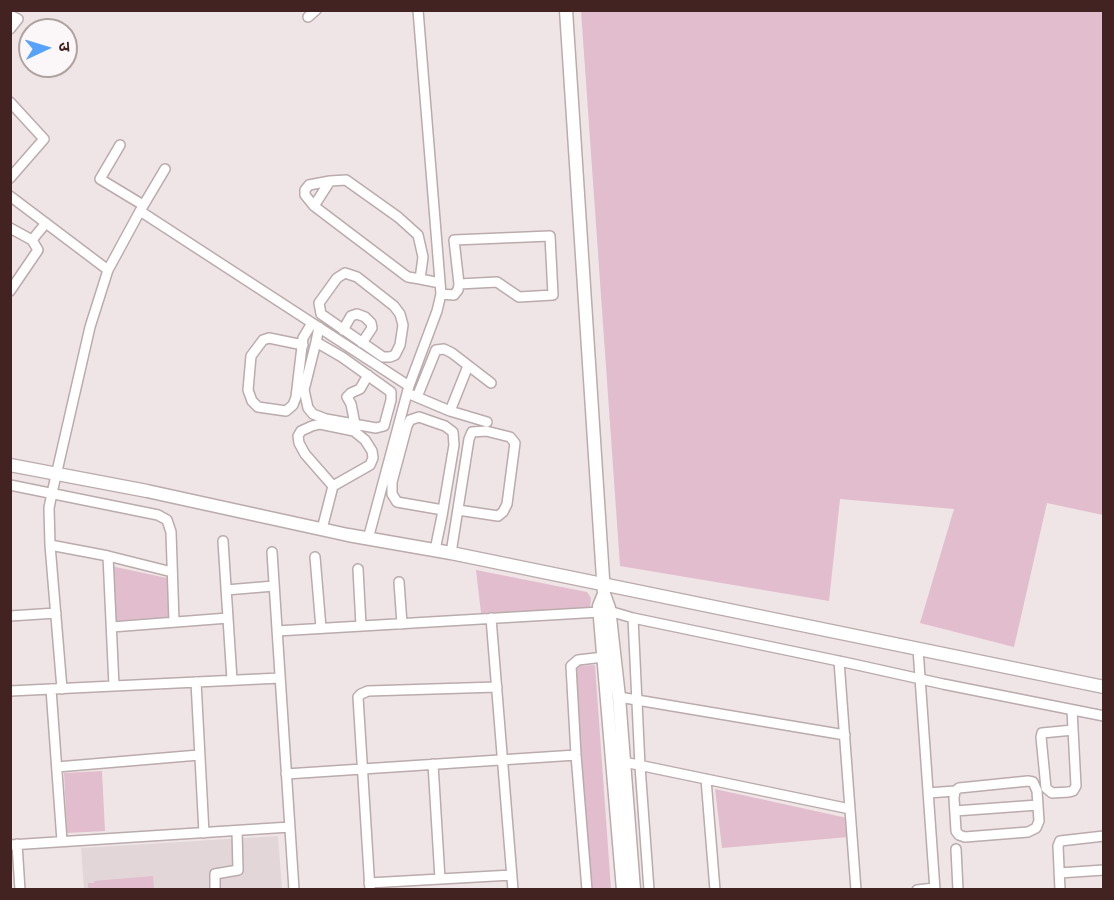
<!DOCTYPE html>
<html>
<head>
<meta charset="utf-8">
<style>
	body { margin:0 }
	#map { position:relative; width:1114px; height:900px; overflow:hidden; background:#efe5e7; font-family:Jost,"Noto Sans Devanagari",sans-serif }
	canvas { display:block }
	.frame { position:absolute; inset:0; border:12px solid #432322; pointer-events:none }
	.north { position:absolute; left:18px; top:18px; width:60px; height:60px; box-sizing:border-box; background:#fbf7f8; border:2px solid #b1a2a2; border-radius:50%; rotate:86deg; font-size:16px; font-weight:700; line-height:24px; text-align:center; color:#432322 }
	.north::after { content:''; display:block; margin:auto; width:21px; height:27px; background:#57a2fc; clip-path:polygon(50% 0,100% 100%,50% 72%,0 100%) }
</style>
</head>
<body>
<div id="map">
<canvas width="1114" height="900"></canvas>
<div class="frame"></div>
<div class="north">उ</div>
</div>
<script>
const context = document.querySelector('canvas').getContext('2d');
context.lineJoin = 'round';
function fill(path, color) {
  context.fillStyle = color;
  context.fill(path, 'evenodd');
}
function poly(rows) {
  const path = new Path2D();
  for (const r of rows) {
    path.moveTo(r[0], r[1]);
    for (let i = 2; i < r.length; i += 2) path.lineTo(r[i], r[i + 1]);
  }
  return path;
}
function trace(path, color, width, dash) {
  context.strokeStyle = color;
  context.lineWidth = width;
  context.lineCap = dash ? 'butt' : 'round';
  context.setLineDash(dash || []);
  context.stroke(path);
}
fill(poly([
	[278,836,282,889,84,889,81,848]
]), '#e3d6d8');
fill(poly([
	[581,11,1103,11,1103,515,1047,503,1014,647,920,623,954,509,840,499,829,601,620,566],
	[111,566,167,578,169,617,116,621],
	[476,570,587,592,591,598,590,609,481,613],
	[595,665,611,889,590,889,574,666],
	[102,771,105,831,67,833,64,773],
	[715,789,847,818,849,837,722,848],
	[153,876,154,889,88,889,88,883,94,883,94,881]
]), '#e2bdcd');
const minor = poly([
	[10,15,18,19,10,29],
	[308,17,316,10],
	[10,102,44,139,10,178],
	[120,145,100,179,143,205],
	[10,196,108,270],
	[314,206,305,195,305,190,309,185,330,181],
	[140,211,409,386],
	[10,228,32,240],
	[345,273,357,277,394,306,400,314,403,325,400,345,395,355,390,357,383,357,321,314,319,303,337,278,345,273],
	[420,279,423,257,418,235,398,217,346,180,330,181,314,206,405,275,408,277,420,279,440,283],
	[10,291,38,250,32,240,46,223],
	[441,294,454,295,458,290,459,284,454,240,550,236,553,295,519,297,497,282,459,284],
	[343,330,351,316,357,314,365,317,371,323,372,328,362,343],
	[316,342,304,390,308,408,313,414,326,419,376,428,384,426,391,400,391,392,342,357,316,342,319,327],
	[303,345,269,338,263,340,251,356,248,390,252,401,258,407,286,411,293,405,296,397,303,338,312,323],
	[412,395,450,411,487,422],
	[417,397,436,350,444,349,452,353,491,383],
	[450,411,468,366],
	[355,424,351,404,347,397,351,393,360,389,368,375],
	[10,485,158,515,167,520,171,532,174,622],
	[322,529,333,486,370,465,373,458,372,451,365,440,354,431,320,424,312,426,301,431,298,436,299,443,305,454,333,486],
	[368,539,409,386,437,311,441,294,418,10],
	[223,541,232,680],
	[50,545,108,556,172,572],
	[435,550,442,516,454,445,453,432,445,426,419,417,410,420,407,426,392,482,392,494,397,502,443,510],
	[272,552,294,890],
	[451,553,469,439,472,432,486,431,510,437,515,443,507,504,503,512,498,516,458,510],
	[108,556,114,686],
	[315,557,321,628],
	[358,569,361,626],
	[399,582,402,624],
	[226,590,274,586],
	[609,611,633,618,853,664,943,684,1104,716],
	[10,616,56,613],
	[491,618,513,890],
	[633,618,640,766,649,890],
	[112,627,228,618],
	[277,631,600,612],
	[918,649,935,890],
	[839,661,856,890],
	[196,682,204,833],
	[51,689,62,841],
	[62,689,50,545,49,508,52,493,90,327,108,270,140,211,165,169],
	[10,691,280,678],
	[619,697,845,735],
	[1072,710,1076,786,1073,791,1069,792,1052,793,1046,788,1041,737,1042,733,1073,730],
	[624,762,850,809],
	[433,764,440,879],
	[57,767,199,755],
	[286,774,576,755],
	[706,779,715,890],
	[1028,781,1033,782,1037,791,1039,821,1036,828,1028,832,965,837,959,835,956,831,954,798,955,791,959,788,1028,781],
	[928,793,955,791],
	[955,811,1038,805],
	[17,844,20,890],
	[10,845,290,827],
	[956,849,958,890],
	[1059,873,1104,870],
	[369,883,512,875],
	[215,890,215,874,238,870,237,831],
	[370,890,358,697,361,694,368,691,497,687],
	[587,890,576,755,571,666,578,660,604,657],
	[917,890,934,888],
	[1060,890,1058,846,1060,841,1104,836]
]);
const tertiary = poly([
	[566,10,604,594,609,608,619,697,634,890],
	[10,465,147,491,348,535,451,553,1104,687],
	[604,594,599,606,623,890]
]);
trace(minor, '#bbabac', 12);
trace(tertiary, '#bbabac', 15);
trace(minor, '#fff', 9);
trace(tertiary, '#fff', 12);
</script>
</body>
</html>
